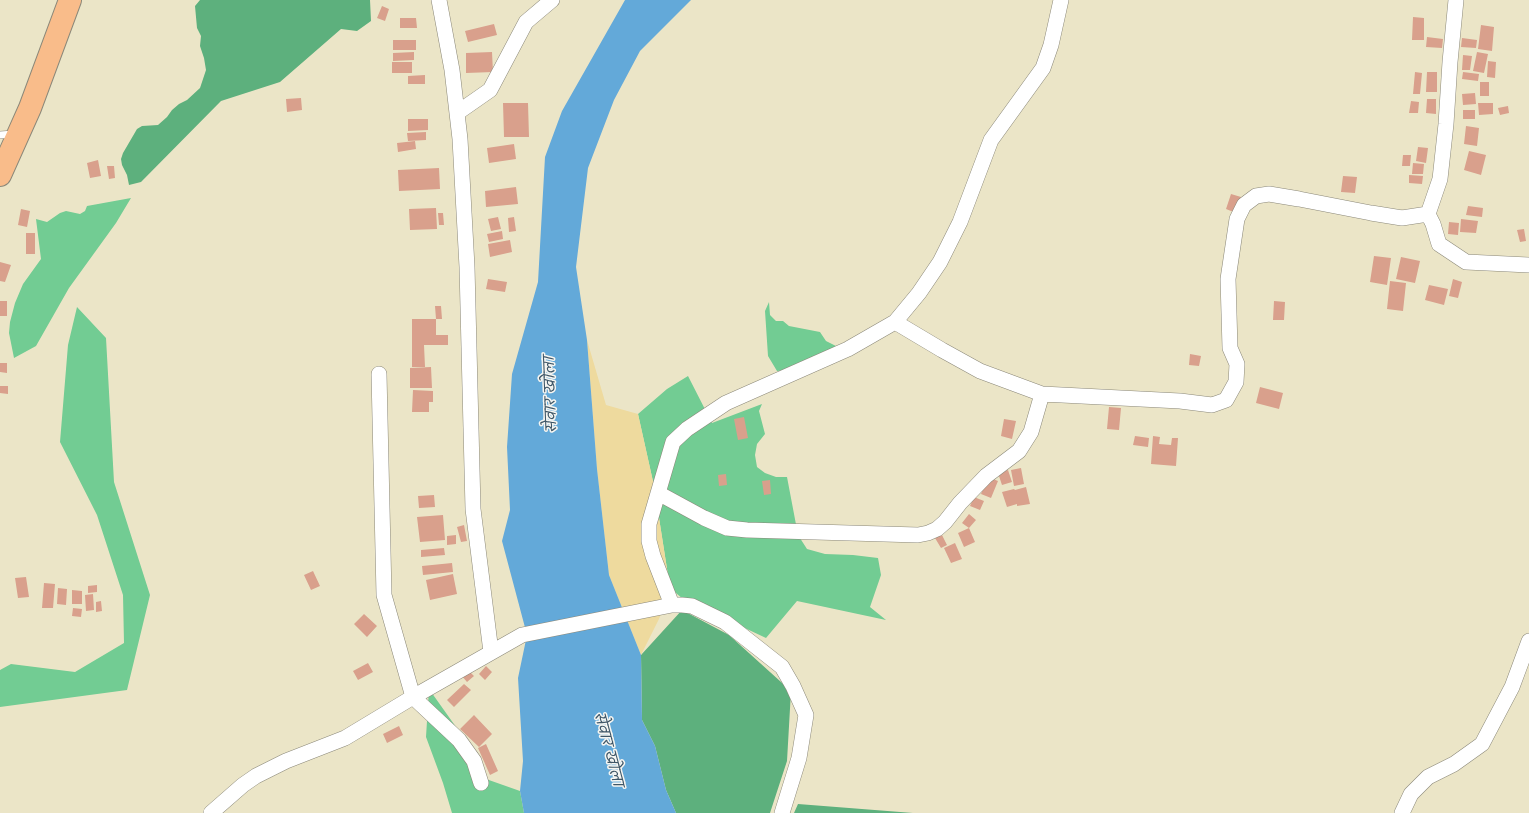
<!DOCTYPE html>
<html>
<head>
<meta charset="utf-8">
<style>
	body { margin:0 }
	canvas { display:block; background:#ebe5c7 }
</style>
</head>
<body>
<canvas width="1529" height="813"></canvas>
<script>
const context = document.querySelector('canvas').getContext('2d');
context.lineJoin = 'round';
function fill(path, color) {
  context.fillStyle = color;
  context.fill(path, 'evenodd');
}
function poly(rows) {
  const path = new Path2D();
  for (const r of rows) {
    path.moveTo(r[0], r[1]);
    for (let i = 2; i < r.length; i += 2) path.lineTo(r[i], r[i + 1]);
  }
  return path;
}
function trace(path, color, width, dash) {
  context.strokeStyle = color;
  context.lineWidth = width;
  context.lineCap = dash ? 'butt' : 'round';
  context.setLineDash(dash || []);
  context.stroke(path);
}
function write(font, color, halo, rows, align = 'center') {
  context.font = font + ' "Comic Neue","Playpen Sans Deva",sans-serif';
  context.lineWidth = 3;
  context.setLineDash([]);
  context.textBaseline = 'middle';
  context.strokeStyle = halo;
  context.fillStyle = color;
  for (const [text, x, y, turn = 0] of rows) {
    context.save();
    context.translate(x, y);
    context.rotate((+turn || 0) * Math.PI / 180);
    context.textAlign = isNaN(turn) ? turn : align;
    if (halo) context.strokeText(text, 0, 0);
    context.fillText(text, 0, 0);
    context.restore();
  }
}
fill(poly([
	[131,198,116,223,69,288,36,346,14,358,9,333,10,322,15,303,23,284,41,259,36,219,47,222,60,213,66,211,80,214,85,211,87,206],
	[769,302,770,315,776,321,783,321,789,326,820,332,826,341,836,346,820,360,790,370,777,371,768,356,765,311],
	[77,307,106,338,114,482,150,595,127,690,0,707,0,670,11,664,75,672,124,643,123,595,97,515,60,442,68,345],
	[688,376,712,423,762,404,759,411,765,434,757,444,755,455,757,467,765,473,776,477,787,477,798,535,807,549,825,554,853,555,878,558,881,575,870,607,886,620,797,601,766,638,683,599,670,588,654,486,638,414,667,389],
	[429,689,456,727,486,779,520,791,524,813,452,813,443,783,426,737]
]), '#72cc93');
fill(poly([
	[200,0,370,0,371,21,357,31,341,29,280,82,221,101,141,182,129,185,127,175,122,165,121,159,123,153,137,129,142,126,158,125,167,117,172,110,179,104,187,100,200,88,206,70,204,58,200,46,201,36,197,28,195,6],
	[682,610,729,635,791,691,787,761,770,813,676,813,666,790,655,746,642,720,641,655],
	[798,804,913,813,794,813]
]), '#5db07d');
fill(poly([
	[587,340,606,405,638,414,654,486,670,588,659,619,641,655,609,575,597,469]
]), '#eeda9e');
fill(poly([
	[625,0,691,0,640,51,614,100,588,168,576,267,587,340,597,469,609,575,641,655,642,720,655,746,666,790,676,813,524,813,520,791,523,761,518,678,527,635,502,541,510,510,507,447,512,374,538,282,545,157,562,111]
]), '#63a9d9');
fill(poly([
	[382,6,389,9,385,21,377,18],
	[1413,17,1424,18,1424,40,1412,40],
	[400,18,416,18,417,28,400,28],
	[494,24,497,35,468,42,465,31],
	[1481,25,1494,27,1492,51,1478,49],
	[1427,37,1443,39,1442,48,1426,47],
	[1462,38,1477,40,1476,48,1461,47],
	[393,40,416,40,416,50,393,50],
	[414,52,414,60,393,61,393,53],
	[492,52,493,72,466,73,466,53],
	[1477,52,1488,54,1484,73,1473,71],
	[1463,55,1472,56,1470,70,1462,70],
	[1488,61,1496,62,1495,78,1487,77],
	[392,62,412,62,412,73,392,73],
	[1415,72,1422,73,1420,94,1413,94],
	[1427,72,1437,72,1437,92,1426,92],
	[1463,72,1479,74,1478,81,1462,79],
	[425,75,425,84,408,84,408,76],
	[1480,82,1489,82,1489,96,1480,96],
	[1475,93,1476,104,1463,105,1462,94],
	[301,98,302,110,287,112,286,99],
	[1427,99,1436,99,1436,114,1426,113],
	[1411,101,1419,102,1418,113,1409,113],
	[503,103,528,103,529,137,504,137],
	[1478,103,1493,103,1493,114,1479,115],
	[1508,106,1509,113,1500,115,1498,108],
	[1463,110,1475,110,1475,119,1463,119],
	[408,119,428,119,428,130,408,131],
	[1466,126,1479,128,1477,146,1464,144],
	[426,132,426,140,408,141,407,133],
	[415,141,416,149,398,152,397,143],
	[514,144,516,159,489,163,487,148],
	[1418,147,1428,148,1426,163,1416,161],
	[1469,151,1486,155,1481,175,1464,170],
	[1403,155,1411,155,1410,166,1402,166],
	[98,160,101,176,90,178,87,163],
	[1413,163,1424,164,1423,174,1412,174],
	[107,166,114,166,115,178,109,179],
	[439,168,440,189,399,191,398,170],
	[1409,175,1423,176,1422,184,1409,183],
	[1343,176,1357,177,1355,193,1341,192],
	[516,187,518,204,486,207,485,191],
	[1231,194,1241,197,1236,213,1226,209],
	[1468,206,1483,208,1482,217,1466,215],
	[436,208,437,229,410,230,409,209],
	[21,209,30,211,27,227,18,225],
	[438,213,443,213,444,225,439,225],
	[498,217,501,229,491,231,488,219],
	[514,217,516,231,509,232,508,218],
	[1461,219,1478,221,1476,233,1460,232],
	[1449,222,1459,223,1458,235,1448,234],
	[1524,229,1526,241,1520,242,1517,230],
	[502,231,503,239,489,242,487,234],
	[26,233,35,233,35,254,26,254],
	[510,240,512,252,490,257,488,244],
	[1374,256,1391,258,1387,285,1370,282],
	[1401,257,1420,261,1415,283,1396,279],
	[0,262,11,265,5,282,0,281],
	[488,279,507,282,505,292,486,289],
	[1453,279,1462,282,1458,298,1449,296],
	[1390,281,1406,283,1403,311,1387,309],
	[1429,285,1448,289,1444,305,1425,300],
	[0,301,7,301,7,316,0,316],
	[1274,301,1285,302,1284,320,1273,320],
	[435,306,441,306,442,319,436,319],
	[412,319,436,319,436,335,448,335,448,345,424,345,425,367,412,367],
	[1190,354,1201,356,1199,366,1189,365],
	[0,363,7,363,7,373,0,372],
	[431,367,432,388,410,388,410,368],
	[0,386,8,386,8,394,0,393],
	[1260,387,1283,393,1279,409,1256,403],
	[413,390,433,391,433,402,429,402,429,412,412,412],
	[1109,407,1121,408,1119,430,1107,429],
	[744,417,748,438,738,440,734,419],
	[1004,419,1016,421,1012,439,1001,436],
	[1135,436,1149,438,1148,447,1133,445],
	[1153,436,1160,437,1159,444,1171,445,1172,438,1178,438,1176,466,1151,464],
	[1021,468,1024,484,1014,486,1011,470],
	[1008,470,1012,482,1002,485,998,473],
	[726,474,727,485,719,486,718,475],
	[988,477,998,481,991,498,981,494],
	[770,480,771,494,764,495,762,481],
	[1026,487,1030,504,1017,506,1017,504,1007,507,1002,492,1014,489,1015,490],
	[434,495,435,507,419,508,418,496],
	[974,497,984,501,980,510,970,506],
	[969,514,976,520,969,528,975,542,964,547,958,533,969,528,962,523],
	[443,515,445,540,420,542,417,517],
	[464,525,467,541,461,542,457,527],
	[456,535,456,544,447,545,447,536],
	[942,535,947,545,941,548,935,538],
	[955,543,962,559,951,563,944,548],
	[444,548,445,555,421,557,421,550],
	[452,563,453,572,423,575,422,566],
	[313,571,320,586,311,590,304,575],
	[453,574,457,594,430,600,426,580],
	[26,577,29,597,18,598,15,578],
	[44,583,55,584,53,608,42,608],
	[97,585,97,592,88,593,88,586],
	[58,588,67,589,66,605,57,604],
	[72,590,82,591,82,604,72,604],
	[93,594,94,610,86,611,85,595],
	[101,601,102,611,96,612,96,602],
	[73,608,82,609,81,617,72,616],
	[364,614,377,626,367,637,354,624],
	[368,663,373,672,358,680,353,671],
	[486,666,492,672,485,680,479,674],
	[467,669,474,676,467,682,461,675],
	[464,684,471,690,454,707,447,700],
	[474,715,492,734,479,747,460,729],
	[399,726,403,735,387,743,383,734],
	[486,744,498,771,490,775,478,748]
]), '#d9a08c');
const lane = poly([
	[0,135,14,134]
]);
const street = poly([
	[439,0,452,70,460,139,467,267,473,509,491,652],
	[1456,0,1450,62,1446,124,1440,179,1428,214,1433,224,1439,244,1466,262,1529,265],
	[457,113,490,90,526,22,552,0],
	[895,322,942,350,980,371,1042,394,1180,401,1212,405,1226,400,1236,382,1237,364,1230,348,1228,279,1237,219,1244,205,1256,196,1269,194,1299,199,1371,213,1402,218,1428,214],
	[379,374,384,595,413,697,459,740,474,761,481,783],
	[658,493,704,518,727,528,747,530,918,535,928,533,937,529,945,522,960,503,986,476,1019,451,1031,432,1042,394],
	[672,605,682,605,692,606,725,622,782,667,793,686,806,715,799,758,782,813],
	[211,813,243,785,256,776,286,761,345,738,413,697,522,635,672,605,653,556,649,541,649,524,673,442,687,429,726,403,848,349,895,322,919,293,940,262,960,222,991,140,1043,68,1051,45,1061,0],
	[1402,813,1411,794,1428,777,1454,764,1482,744,1512,687,1529,641]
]);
const primary = poly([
	[0,175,30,108,70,0]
]);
trace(lane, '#8b8879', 8);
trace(street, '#8b8879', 16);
trace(primary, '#8b8879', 24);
trace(lane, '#fff', 7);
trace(street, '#fff', 15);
trace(primary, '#f9bc8a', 22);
write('italic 14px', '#3f5768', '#f6f6f2', [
	["सेवार खोला",551,395,-92],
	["सेवार खोला",608,749,75]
]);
</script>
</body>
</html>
